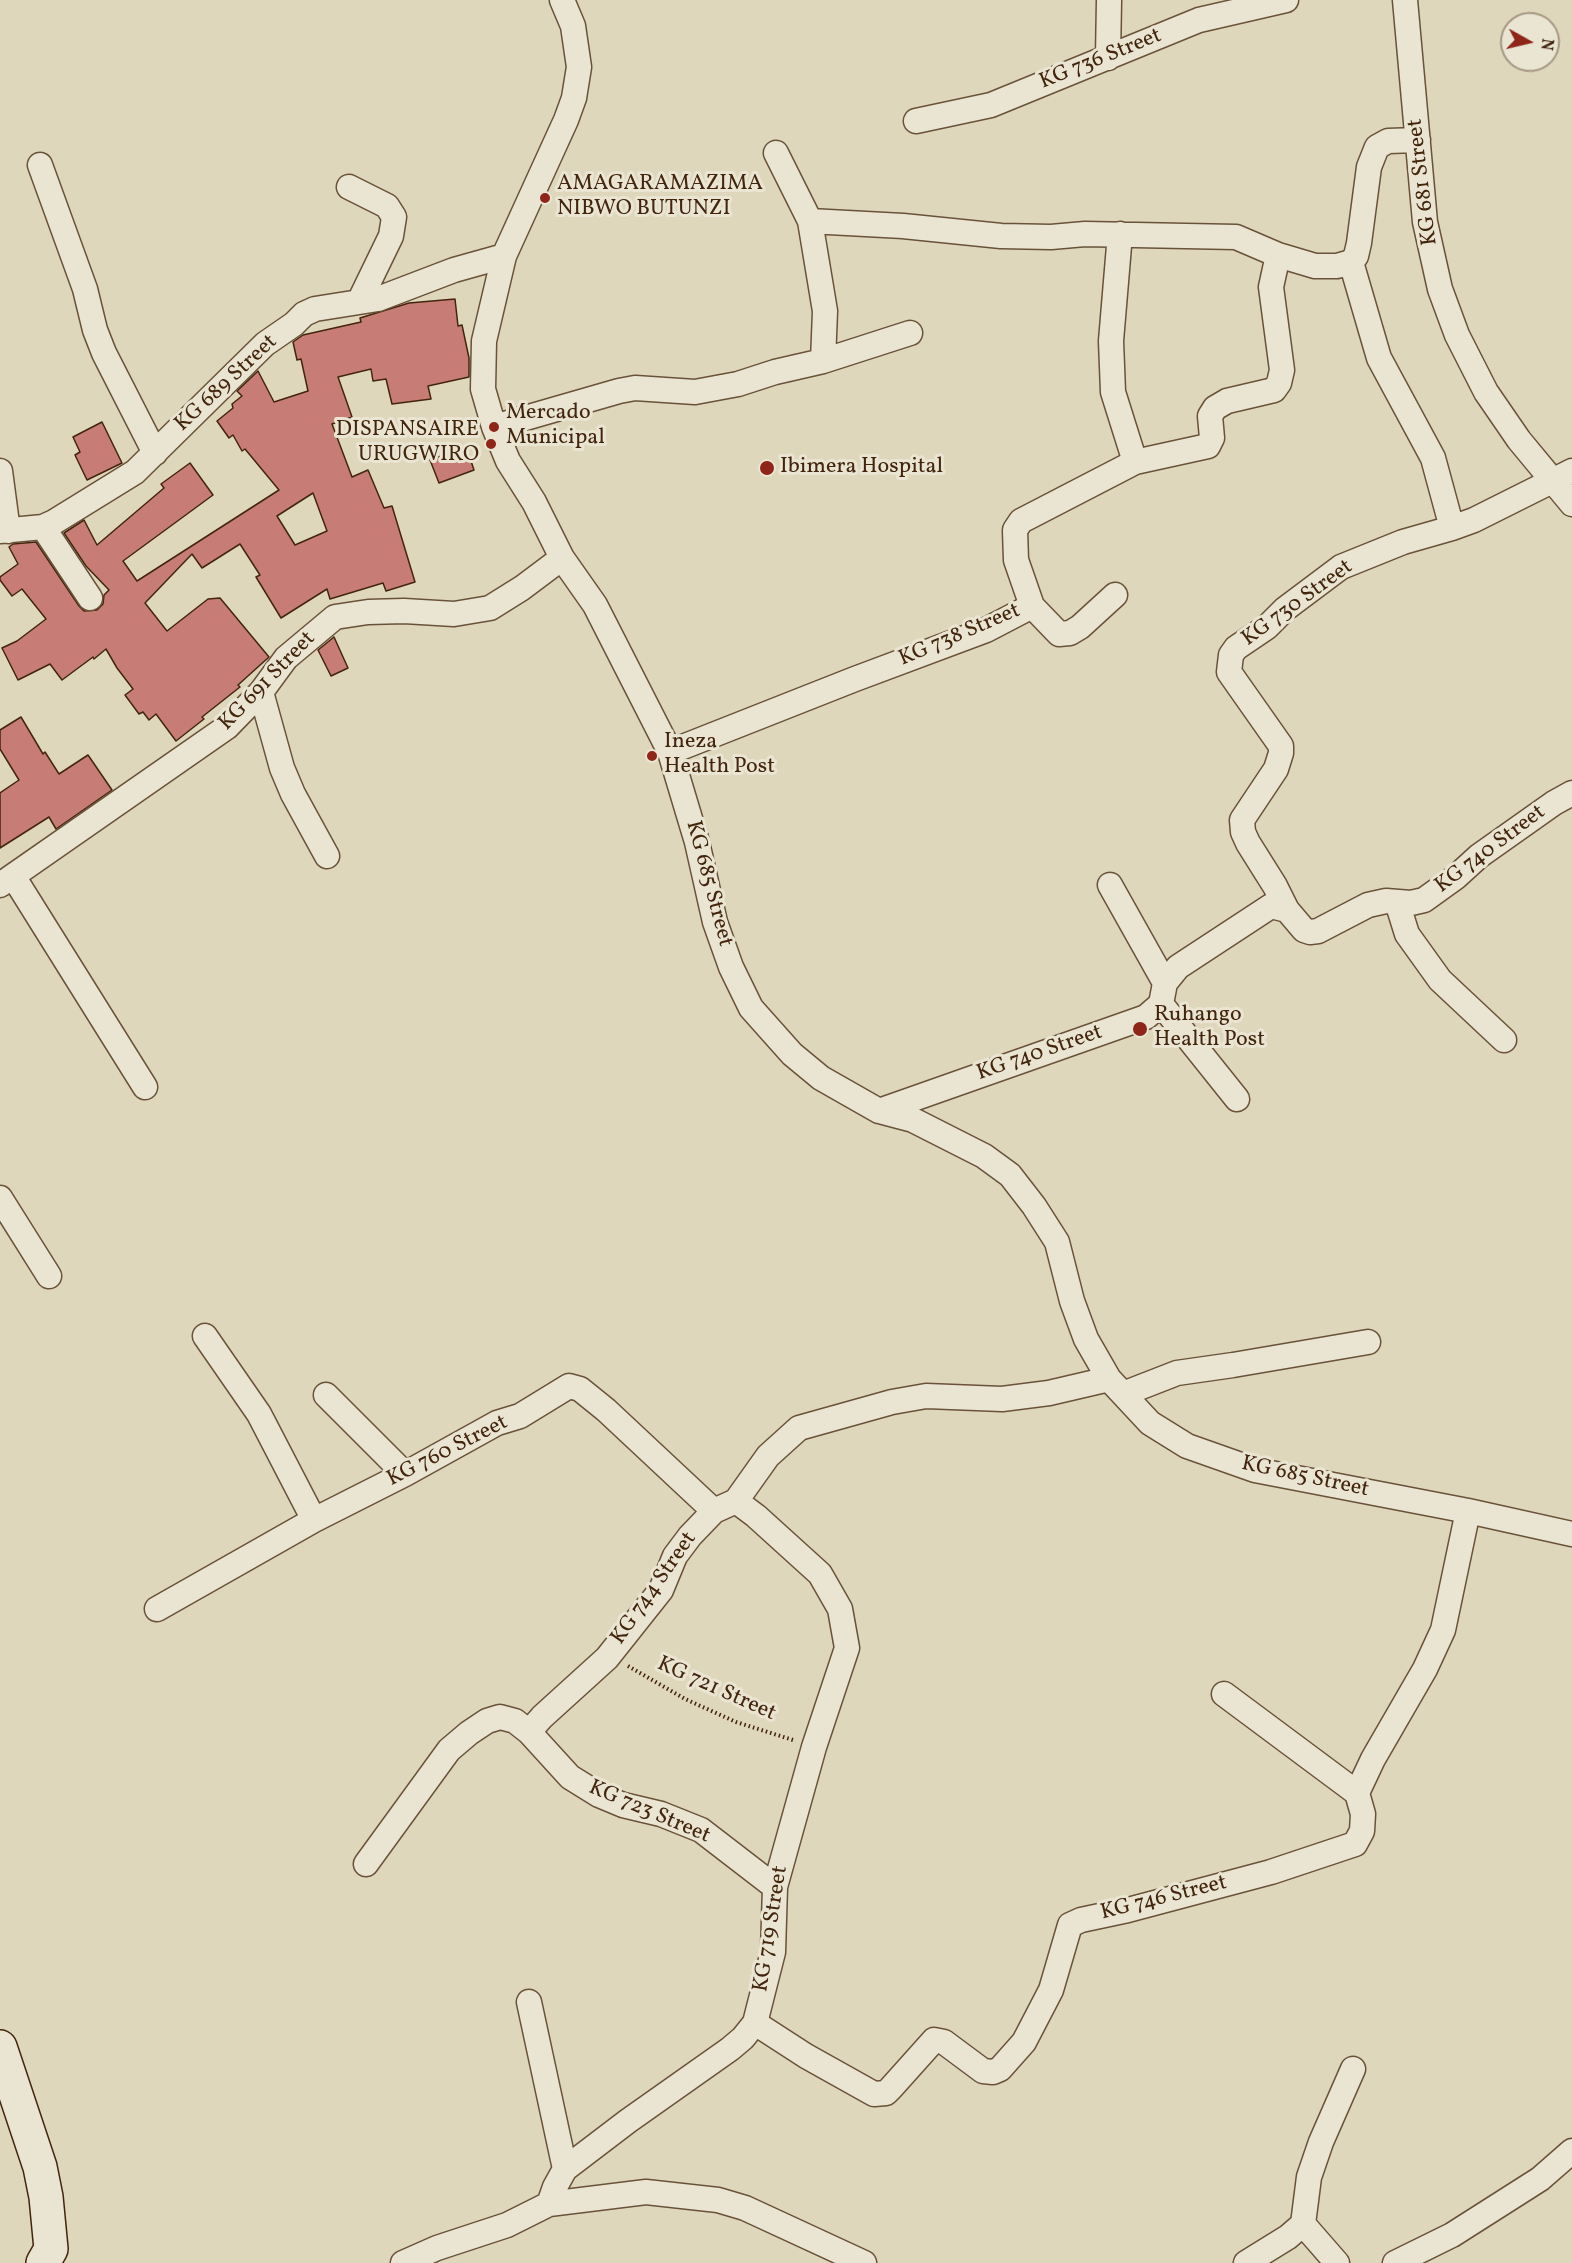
<!DOCTYPE html>
<html>
<head>
<meta charset="utf-8">
<style>
	body { margin:0 }
	#map { position:relative; width:1572px; height:2263px; overflow:hidden; background:#dfd7bc; font-family:Vollkorn,serif }
	canvas { display:block }
	.north { position:absolute; left:1500px; top:12px; width:60px; height:60px; box-sizing:border-box; background:#eae5d3; border:2px solid #a79884; border-radius:50%; rotate:98deg; font-size:16px; font-weight:700; line-height:24px; text-align:center; color:#43250d }
	.north::after { content:''; display:block; margin:auto; width:21px; height:27px; background:#8f2418; clip-path:polygon(50% 0,100% 100%,50% 72%,0 100%) }
</style>
</head>
<body>
<div id="map">
<canvas width="1572" height="2263"></canvas>
<div class="north">N</div>
</div>
<script>
const context = document.querySelector('canvas').getContext('2d');
context.lineJoin = 'round';
function fill(path, color) {
  context.fillStyle = color;
  context.fill(path, 'evenodd');
}
function poly(rows) {
  const path = new Path2D();
  for (const r of rows) {
    path.moveTo(r[0], r[1]);
    for (let i = 2; i < r.length; i += 2) path.lineTo(r[i], r[i + 1]);
  }
  return path;
}
function trace(path, color, width, dash) {
  context.strokeStyle = color;
  context.lineWidth = width;
  context.lineCap = dash ? 'butt' : 'round';
  context.setLineDash(dash || []);
  context.stroke(path);
}
function write(font, color, halo, rows, align = 'center') {
  context.font = font + ' Vollkorn,serif';
  context.lineWidth = 6;
  context.setLineDash([]);
  context.textBaseline = 'middle';
  context.strokeStyle = halo;
  context.fillStyle = color;
  for (const [text, x, y, turn = 0] of rows) {
    context.save();
    context.translate(x, y);
    context.rotate((+turn || 0) * Math.PI / 180);
    context.textAlign = isNaN(turn) ? turn : align;
    if (halo) context.strokeText(text, 0, 0);
    context.fillText(text, 0, 0);
    context.restore();
  }
}
const building = poly([
	[455,299,458,326,462,325,469,358,469,377,428,386,431,399,392,404,386,379,373,381,371,369,338,377,352,417,332,424,352,477,368,470,384,508,392,506,415,582,386,591,383,583,330,599,327,589,281,618,256,577,260,575,240,544,202,568,192,554,145,603,167,631,208,599,220,598,269,657,238,685,240,687,202,717,204,719,176,741,156,714,149,720,143,712,139,714,125,695,133,689,117,668,106,649,94,659,93,657,62,680,50,664,18,680,2,648,17,641,46,619,22,589,12,596,0,580,0,577,18,564,9,547,13,544,36,542,79,606,84,611,97,610,103,604,104,595,109,590,86,566,64,533,84,520,97,545,164,488,161,484,190,463,213,495,123,561,137,581,279,490,245,449,242,451,233,435,229,438,217,421,233,408,232,404,242,396,237,391,258,371,274,402,308,391,301,359,297,360,293,342,303,335,361,322,360,318,409,303,455,299],
	[313,493,327,531,295,545,277,516,313,493],
	[102,422,122,463,87,480,75,455,80,452,73,437,102,422],
	[458,450,461,458,469,455,474,470,439,483,430,460,458,450],
	[334,637,348,668,331,676,318,650,334,637],
	[21,717,43,754,45,752,59,774,88,755,112,790,56,829,49,817,0,848,0,793,19,780,0,749,0,730,21,717]
]);
fill(building, '#c77d75');
trace(building, '#43250d', 1.5);
const minor = poly([
	[562,0,573,26,579,67,574,98,566,120,504,256,484,341,483,389,494,427,508,461,534,502,562,558,595,605,670,752,697,842,715,922,731,967,751,1008,792,1054,821,1078,879,1111,913,1120,984,1156,1010,1175,1034,1206,1057,1242,1072,1301,1086,1339,1109,1379,1150,1423,1187,1446,1255,1470,1468,1511,1572,1534],
	[1405,0,1425,222,1440,289,1457,335,1486,392,1519,440,1572,504],
	[1108,58,1109,0],
	[916,121,991,105,1199,20,1286,0],
	[40,165,85,289,95,330,104,353,155,453],
	[349,187,387,206,394,217,391,236,359,302],
	[810,221,903,226,1001,236,1051,237,1085,234,1236,237,1278,255],
	[1120,234,1111,341,1113,392,1135,462],
	[1351,262,1379,358,1433,458,1452,528],
	[823,361,910,333],
	[494,427,619,391,635,388,695,392,738,384,775,372,823,361,825,311,810,221,776,153],
	[0,471,8,531],
	[43,527,90,598],
	[0,531,43,527,54,522,135,472,265,344,294,324,304,314,315,309,378,299,454,270,504,256],
	[1032,606,1059,634,1070,633,1080,627,1115,595],
	[261,692,282,768,293,794,327,856],
	[670,752,855,679,986,630,1032,606,1016,560,1015,530,1021,521,1135,462,1208,446,1212,438,1210,416,1215,408,1227,401,1274,390,1279,383,1282,370,1271,287,1278,255,1315,266,1337,266,1351,262,1356,256,1359,243,1369,167,1377,147,1388,141,1418,140],
	[13,876,145,1087],
	[0,885,227,727,261,692,286,658,335,617,368,612,404,611,454,614,490,608,522,588,562,558],
	[1110,885,1165,983],
	[1397,902,1407,934,1440,980,1504,1040],
	[1287,910,1275,886,1248,843,1243,832,1242,820,1276,769,1281,753,1281,746,1229,672,1231,655,1236,648,1267,627,1285,609,1341,567,1403,542,1452,528,1474,520,1572,471],
	[1161,1004,1237,1099],
	[879,1111,1146,1017,1161,1004,1165,983,1178,967,1271,906,1287,910,1304,930,1310,932,1318,931,1368,905,1386,901,1411,903,1424,900,1456,877,1479,856,1554,803,1572,793],
	[0,1198,49,1276],
	[205,1336,259,1414,314,1520],
	[1123,1394,1177,1373,1233,1365,1368,1342],
	[326,1395,405,1474],
	[157,1609,314,1520,405,1474,497,1423,520,1416,569,1386,580,1389,606,1410,714,1511],
	[1224,1694,1357,1793],
	[529,1732,570,1777,599,1795,623,1805,661,1814,701,1830,775,1887],
	[366,1864,449,1750,469,1733,487,1721,500,1717,515,1721,529,1732,542,1717,607,1658,661,1590,675,1556,690,1536,714,1511,736,1501,768,1456,799,1428,892,1402,926,1396,1002,1399,1049,1393,1109,1379],
	[529,2002,565,2169],
	[755,2023,806,2056,874,2094,886,2093,891,2088,934,2040,944,2042,983,2071,993,2072,1000,2069,1024,2042,1051,1990,1070,1925,1081,1920,1128,1910,1271,1872,1355,1844,1362,1831,1363,1814,1357,1793,1373,1759,1425,1669,1443,1630,1468,1511],
	[549,2204,555,2187,565,2169,628,2121,730,2049,743,2038,755,2023,773,1952,775,1887,814,1747,847,1648,840,1609,820,1574,756,1516,736,1501],
	[1303,2224,1309,2177,1321,2142,1353,2069],
	[403,2263,437,2248,507,2225,549,2204,646,2192,718,2200,745,2208,864,2263],
	[1246,2263,1288,2237,1303,2224,1337,2263],
	[1395,2263,1452,2235,1540,2179,1572,2151]
]);
const secondary = poly([
	[0,2047,40,2167,46,2197,51,2249,43,2263]
]);
trace(minor, '#6a5239', 27);
trace(secondary, '#43250d', 36);
trace(poly([
	[628,1666,685,1699,736,1722,793,1740]
]), '#43250d', 4, [1.5, 3]);
trace(minor, '#eae5d3', 24);
trace(secondary, '#eae5d3', 33);
for (const [x, y, r, color] of [
	[545,198,6,"#8f2418"],
	[494,427,6,"#8f2418"],
	[491,444,6,"#8f2418"],
	[767,468,8,"#8f2418"],
	[652,756,6,"#8f2418"],
	[1140,1029,8,"#8f2418"]
]) {
  const dot = new Path2D();
  dot.arc(x, y, r, 0, 2 * Math.PI);
  context.fillStyle = color;
  context.fill(dot);
  trace(dot, '#eae5d3', 2);
}
write('22px', '#43250d', '#eae5d3', [
	["KG 736 Street",1101,60,-22],
	["KG 681 Street",1424,182,-97],
	["KG 689 Street",227,384,-43],
	["KG 730 Street",1298,604,-36],
	["KG 738 Street",960,636,-23],
	["KG 691 Street",268,682,-46],
	["KG 740 Street",1491,850,-37],
	["KG 685 Street",708,884,75],
	["KG 740 Street",1040,1054,-19],
	["KG 760 Street",448,1452,-27],
	["KG 685 Street",1305,1478,12],
	["KG 744 Street",655,1589,-55],
	["KG 721 Street",716,1690,24],
	["KG 723 Street",649,1813,23],
	["KG 746 Street",1164,1899,-14],
	["KG 719 Street",772,1929,-81]
]);
write('22px', '#43250d', '#eae5d3', [
	["AMAGARAMAZIMA",557,185],
	["NIBWO BUTUNZI",557,210],
	["Mercado",506,414],
	["Municipal",506,439],
	["DISPANSAIRE",479,431,"right"],
	["URUGWIRO",479,456,"right"],
	["Ibimera Hospital",780,468],
	["Ineza",664,743],
	["Health Post",664,768],
	["Ruhango",1154,1016],
	["Health Post",1154,1041]
], 'left');
</script>
</body>
</html>
